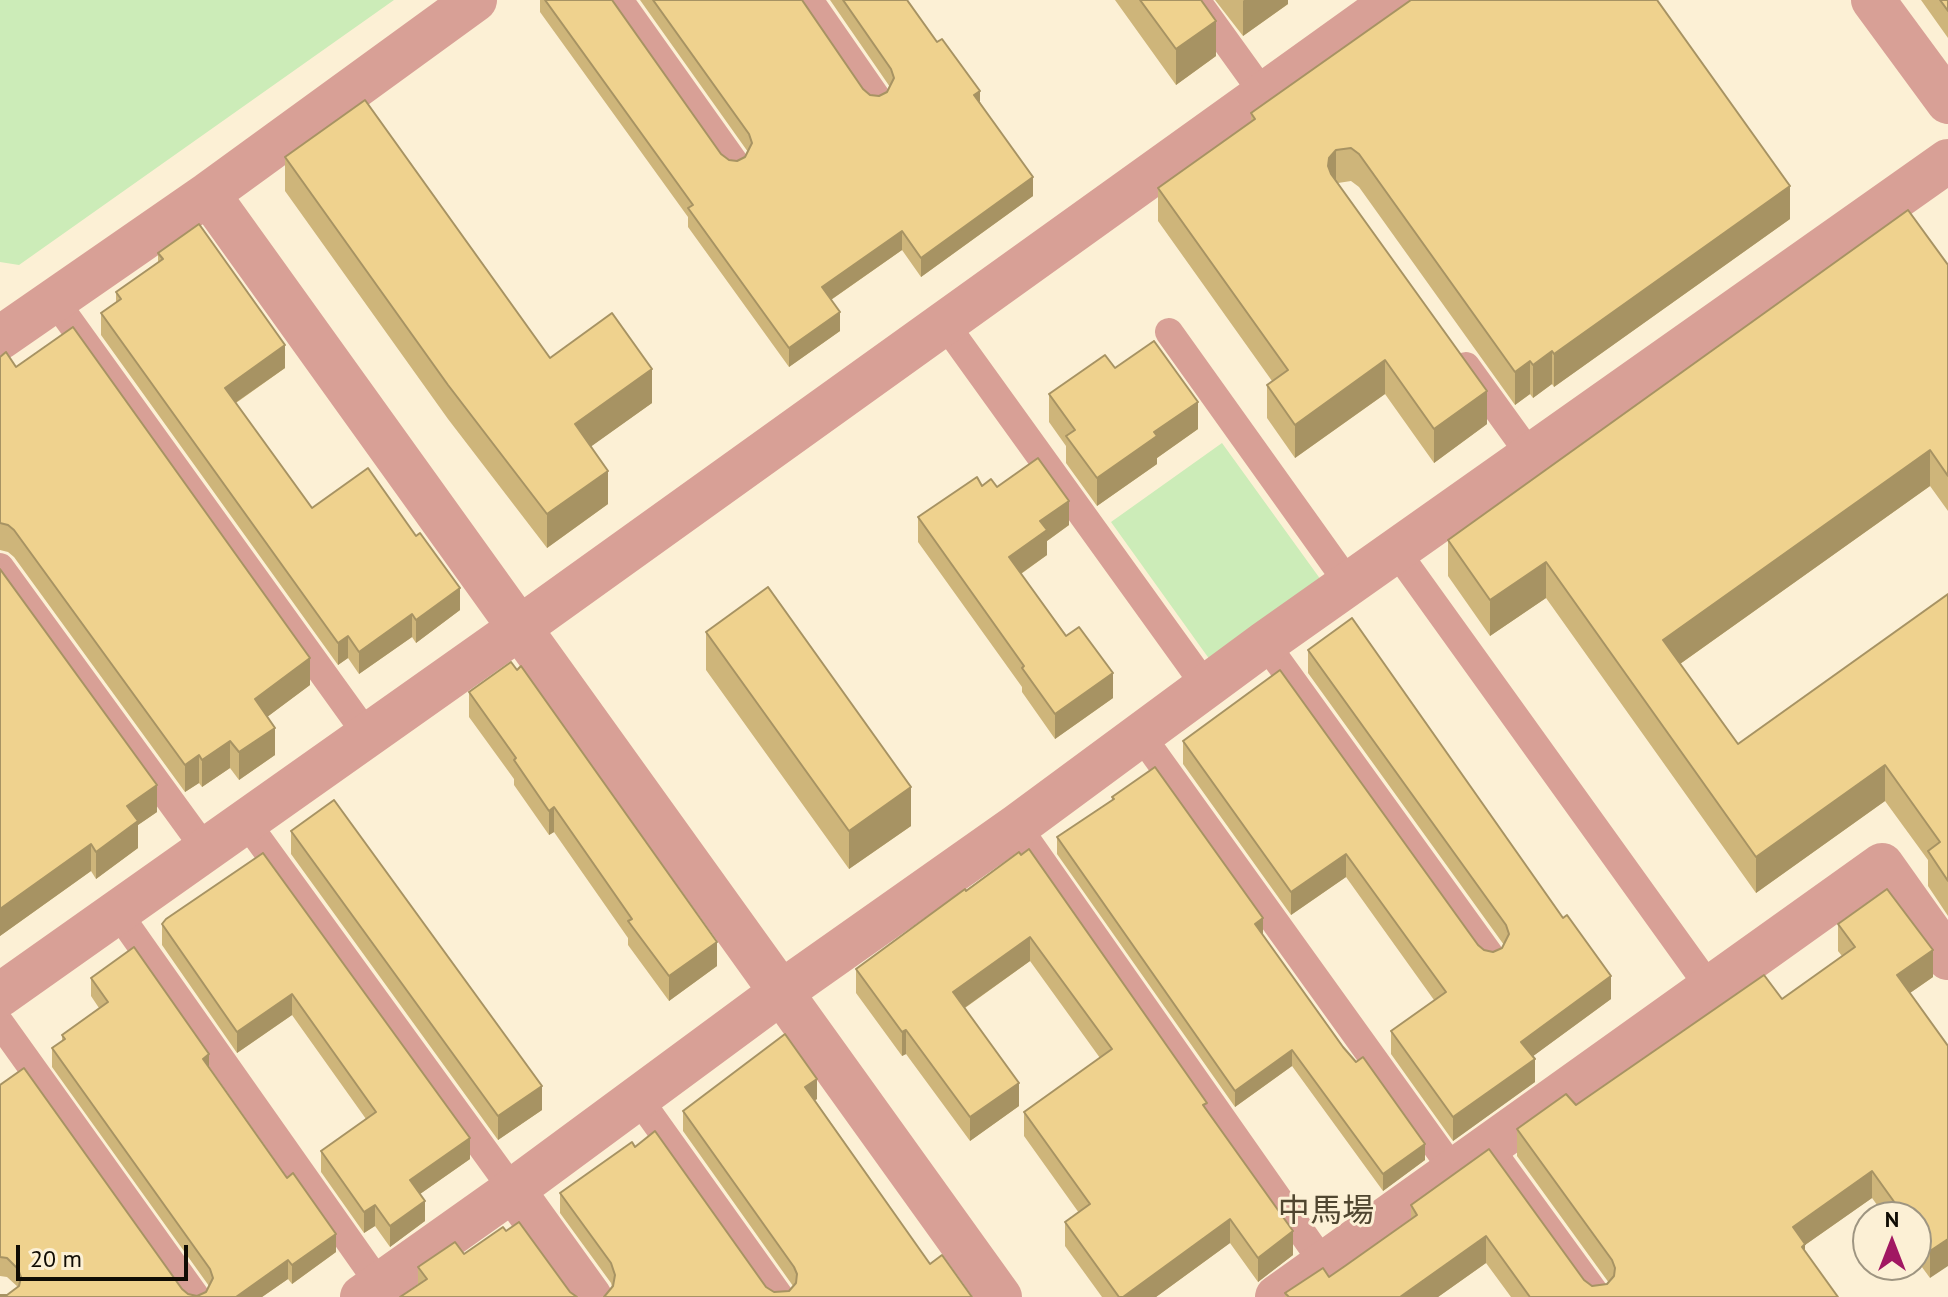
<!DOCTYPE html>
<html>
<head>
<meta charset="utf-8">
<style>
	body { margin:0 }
	#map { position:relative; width:1948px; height:1297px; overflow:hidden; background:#fcf0d5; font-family:"PT Sans",sans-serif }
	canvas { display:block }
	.north { position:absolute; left:1852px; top:1201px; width:80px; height:80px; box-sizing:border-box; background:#fcf0d5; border:2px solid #9e9581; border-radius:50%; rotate:0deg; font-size:22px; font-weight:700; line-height:32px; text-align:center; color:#100c04 }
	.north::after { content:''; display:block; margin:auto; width:28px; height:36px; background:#a11862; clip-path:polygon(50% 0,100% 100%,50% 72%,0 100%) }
	.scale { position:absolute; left:16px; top:1245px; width:172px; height:36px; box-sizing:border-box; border:4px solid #100c04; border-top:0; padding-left:10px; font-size:24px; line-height:28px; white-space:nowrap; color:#100c04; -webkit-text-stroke:6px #fcf0d5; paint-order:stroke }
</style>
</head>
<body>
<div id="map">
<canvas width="1948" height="1297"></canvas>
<div class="north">N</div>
<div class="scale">20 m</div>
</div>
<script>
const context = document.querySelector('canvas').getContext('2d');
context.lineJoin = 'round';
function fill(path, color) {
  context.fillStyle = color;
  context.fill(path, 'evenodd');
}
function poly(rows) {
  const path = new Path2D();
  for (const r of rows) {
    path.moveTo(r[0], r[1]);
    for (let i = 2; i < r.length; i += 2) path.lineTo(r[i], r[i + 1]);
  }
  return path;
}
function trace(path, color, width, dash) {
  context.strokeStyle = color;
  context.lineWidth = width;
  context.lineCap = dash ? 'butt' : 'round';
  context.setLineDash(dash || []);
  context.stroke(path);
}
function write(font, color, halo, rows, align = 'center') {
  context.font = font + ' "PT Sans","Noto Sans JP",sans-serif';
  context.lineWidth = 6;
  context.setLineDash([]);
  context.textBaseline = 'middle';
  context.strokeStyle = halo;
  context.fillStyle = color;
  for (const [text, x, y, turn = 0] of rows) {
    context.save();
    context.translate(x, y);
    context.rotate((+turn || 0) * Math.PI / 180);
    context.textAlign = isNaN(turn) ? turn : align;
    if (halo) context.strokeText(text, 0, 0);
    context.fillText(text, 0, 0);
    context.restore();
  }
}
fill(poly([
	[0,0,394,0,19,265,0,262],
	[1222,443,1321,580,1210,660,1111,522]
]), '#ccecb8');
trace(poly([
	[619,0,735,163],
	[809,0,877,98],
	[1196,0,1263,93],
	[55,301,368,736],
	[945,324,1205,685],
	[1169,332,1349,584],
	[1466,366,1531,456],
	[1396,551,1710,988],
	[0,567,206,850],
	[1265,643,1492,958],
	[1140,734,1454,1171],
	[246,822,513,1190],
	[1017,826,1324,1264],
	[118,913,380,1285],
	[0,1023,196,1297],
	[638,1098,780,1297],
	[1489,1147,1598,1297]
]), '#d8a096', 28);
trace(poly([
	[1873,0,1948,102],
	[208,194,1000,1297],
	[0,338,208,194,475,0],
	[0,995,518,629,1395,0],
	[513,1190,590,1297],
	[362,1297,513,1190,780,993,1017,826,1265,643,1948,161],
	[1277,1297,1882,865,1948,958]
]), '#d8a096', 44);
fill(poly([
	[540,0,612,0,721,154,729,160,737,161,745,157,748,152,640,0,802,0,863,89,870,95,879,96,887,92,890,87,830,0,907,0,980,102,1033,196,921,277,902,250,831,300,840,331,789,367,688,227,688,217,540,12],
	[1115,0,1201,0,1216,56,1176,85],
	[1215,0,1288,0,1288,4,1243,36],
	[1921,0,1948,0,1948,38],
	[1251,113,1790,219,1554,387,1552,384,1533,398,1530,394,1515,405,1359,187,1351,181,1338,183,1487,424,1434,463,1385,394,1295,458,1267,418,1267,385,1272,381,1158,221,1158,188,1251,122],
	[285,157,550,358,652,403,591,446,608,504,547,548,448,419,285,191],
	[158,253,285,368,236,403,312,508,460,610,416,643,412,637,359,674,348,658,338,665,101,335,101,313,116,302,116,292,158,262],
	[1948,265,1948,511,1930,486,1680,664,1738,744,1948,594,1948,916,1928,886,1928,860,1885,801,1756,893,1546,598,1490,636,1448,576,1448,540],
	[0,357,16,367,310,685,267,717,275,755,239,780,230,768,202,787,199,783,185,792,14,557,8,552,0,550],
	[1115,368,1198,429,1157,458,1157,464,1097,506,1066,463,1066,446,1049,422,1049,394],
	[982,486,997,487,1069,525,1047,541,1047,555,1021,574,1113,698,1055,739,1022,692,1022,687,918,542,918,517],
	[0,569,157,812,138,825,138,848,96,879,91,871,0,936],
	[706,632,911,826,849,869,706,670],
	[1308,650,1611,999,1533,1056,1535,1082,1453,1141,1391,1054,1391,1031,1434,1000,1346,877,1291,915,1183,764,1183,741,1484,950,1493,952,1502,948,1504,945,1308,673],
	[469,692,717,966,669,1001,628,945,628,938,554,832,549,835,514,785,514,779,469,717],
	[1112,797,1263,935,1425,1160,1383,1191,1292,1066,1235,1107,1057,854,1057,837,1112,800],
	[291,831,542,1110,498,1140,291,854],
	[1019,852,1207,1111,1293,1255,1258,1282,1230,1243,1156,1297,1102,1297,1065,1246,1065,1222,1079,1213,1024,1136,1024,1112,1100,1058,1030,961,965,1008,1019,1106,970,1141,906,1054,902,1056,856,993,856,969],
	[263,853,470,1159,420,1194,425,1221,390,1247,375,1226,364,1233,321,1172,321,1151,366,1119,292,1015,237,1053,162,945,162,924],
	[1838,924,1933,977,1910,993,1948,1046,1930,1278,1916,1259,1916,1217,1886,1217,1872,1198,1805,1245,1805,1252,1838,1297,1511,1297,1486,1263,1438,1297,1285,1297,1285,1293,1329,1277,1411,1220,1411,1205,1489,1149,1584,1280,1592,1286,1607,1284,1609,1283,1517,1156,1517,1129,1576,1105,1782,999,1842,956,1838,951],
	[91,978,209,1068,336,1252,292,1284,288,1279,262,1297,0,1297,7,1295,18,1287,7,1277,0,1276,0,1085,182,1289,188,1294,197,1296,206,1292,209,1286,52,1067,52,1048,62,1042,62,1035,99,1008,91,996],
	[817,1099,815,1100,930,1264,972,1297,604,1297,612,1287,611,1283,560,1213,560,1193,766,1287,774,1292,789,1291,793,1286,683,1131,683,1111],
	[506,1231,570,1292,418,1284,418,1267,464,1254]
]), '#ceb57a');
fill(poly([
	[1244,0,1288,0,1288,4,1243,36,1243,1],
	[1216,21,1216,56,1176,85,1176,49],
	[980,91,980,110,974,95],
	[1336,150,1336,183,1328,166,1329,158],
	[1033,177,1033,196,921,277,921,258],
	[1790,186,1790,219,1554,387,1554,354],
	[902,231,902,250,822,306,822,287],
	[840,312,840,331,789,367,789,348],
	[285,345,285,368,225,410,225,388],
	[1552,351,1552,384,1533,398,1533,365],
	[1385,360,1385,394,1295,458,1295,425],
	[1530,361,1530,394,1515,405,1515,372],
	[652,369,652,403,575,458,575,424],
	[1487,391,1487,424,1434,463,1434,429],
	[1198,402,1198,429,1157,458,1157,464,1097,506,1097,478,1154,432],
	[1930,450,1930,486,1663,676,1663,640],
	[608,471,608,504,547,548,547,514],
	[1069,501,1069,525,1047,541,1047,555,1009,582,1009,557,1040,521],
	[1546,562,1546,598,1490,636,1490,600],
	[460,588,460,610,416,643,416,620],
	[412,614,412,637,359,674,359,652],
	[348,636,348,658,338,665,338,643],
	[310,658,310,685,255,726,255,699],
	[1113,673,1113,698,1055,739,1055,714],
	[275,728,275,755,239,780,239,752],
	[230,741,230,768,202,787,202,760],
	[199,755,199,783,185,792,185,765],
	[1885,765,1885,801,1756,893,1756,857],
	[157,785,157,812,138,825,138,848,96,879,96,852,127,806],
	[911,787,911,826,849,869,849,831],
	[554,807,554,832,549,835,549,811],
	[91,844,91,871,0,936,0,909],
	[1346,854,1346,877,1291,915,1291,892],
	[1263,918,1263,935,1255,941,1255,924],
	[1030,937,1030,961,953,1016,953,992],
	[717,942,717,966,669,1001,669,976],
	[1933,950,1933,977,1897,1002,1897,975],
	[1611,976,1611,999,1521,1065,1521,1042],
	[292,994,292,1015,237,1053,237,1032],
	[906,1030,906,1054,902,1056,902,1032],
	[1292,1050,1292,1066,1235,1107,1235,1091],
	[209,1054,209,1072,203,1059],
	[1535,1059,1535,1082,1453,1141,1453,1117],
	[817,1079,817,1099,805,1107,805,1087],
	[1019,1083,1019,1106,970,1141,970,1117],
	[542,1086,542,1110,498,1140,498,1116],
	[470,1138,470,1159,410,1201,410,1180],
	[1425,1144,1425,1160,1383,1191,1383,1174],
	[1872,1171,1872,1198,1805,1245,1805,1271,1793,1227],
	[425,1201,425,1221,390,1247,390,1226],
	[375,1205,375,1226,364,1233,364,1212],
	[1230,1219,1230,1243,1156,1297,1123,1297],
	[1293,1231,1293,1255,1258,1282,1258,1258],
	[336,1234,336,1252,292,1284,292,1265],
	[1486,1236,1486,1263,1438,1297,1400,1297],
	[1948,1239,1948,1266,1930,1278,1930,1251],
	[288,1260,288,1279,262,1297,236,1297]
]), '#a79363');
const building = poly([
	[545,0,612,0,721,154,729,160,737,161,745,157,752,143,749,134,653,0,802,0,863,89,870,95,879,96,887,92,894,78,891,69,843,0,907,0,937,42,942,39,980,91,974,95,1033,177,921,258,902,231,822,287,840,312,789,348,688,208,693,205,545,0],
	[1140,0,1201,0,1216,21,1176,49,1140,0],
	[1411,0,1657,0,1790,186,1554,354,1552,351,1533,365,1530,361,1515,372,1359,154,1351,148,1336,150,1329,158,1328,166,1331,174,1487,391,1434,429,1385,360,1295,425,1267,385,1288,370,1158,188,1255,119,1251,113,1411,0],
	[1940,0,1948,0,1948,11,1940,0],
	[365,100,550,358,612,313,652,369,575,424,608,471,547,514,448,385,285,157,365,100],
	[1908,210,1948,265,1948,476,1930,450,1663,640,1738,744,1948,594,1948,881,1928,851,1940,842,1885,765,1756,857,1546,562,1490,600,1448,540,1908,210],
	[199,224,285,345,225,388,312,508,368,468,416,536,420,533,460,588,416,620,412,614,359,652,348,636,338,643,101,313,121,299,116,292,163,259,158,253,199,224],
	[73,327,310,658,255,699,275,728,239,752,230,741,202,760,199,755,185,765,14,530,8,525,0,523,0,357,6,352,16,367,73,327],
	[1154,341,1198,402,1154,432,1157,436,1097,478,1066,436,1075,430,1049,394,1105,355,1115,368,1154,341],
	[1038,458,1069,501,1040,521,1047,530,1009,557,1066,636,1079,627,1113,673,1055,714,1022,668,1024,666,918,517,977,477,982,486,991,479,997,487,1038,458],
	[0,569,157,785,127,806,138,821,96,852,91,844,0,909,0,569],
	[768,587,911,787,849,831,706,632,768,587],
	[1352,618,1563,918,1567,915,1611,976,1521,1042,1535,1059,1453,1117,1391,1031,1446,992,1346,854,1291,892,1183,741,1280,670,1478,945,1484,950,1493,952,1502,948,1509,934,1506,925,1308,650,1352,618],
	[511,662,517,670,521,666,717,942,669,976,628,921,632,919,554,807,549,811,514,760,516,758,469,692,511,662],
	[1155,767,1263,918,1255,924,1343,1047,1356,1062,1363,1057,1425,1144,1383,1174,1292,1050,1235,1091,1057,837,1114,799,1112,797,1155,767],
	[334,800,542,1086,498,1116,291,831,334,800],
	[1029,849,1207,1103,1203,1105,1293,1231,1258,1258,1230,1219,1123,1297,1119,1297,1065,1222,1090,1204,1024,1112,1112,1049,1030,937,953,992,1019,1083,970,1117,906,1030,902,1032,856,969,965,889,966,891,1019,852,1021,855,1029,849],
	[263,853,470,1138,410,1180,425,1201,390,1226,375,1205,364,1212,321,1151,376,1112,292,994,237,1032,162,924,166,919,263,853],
	[1887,889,1933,950,1897,975,1948,1046,1948,1239,1930,1251,1916,1232,1916,1217,1905,1217,1872,1171,1793,1227,1805,1244,1802,1247,1838,1297,1530,1297,1486,1236,1400,1297,1289,1297,1285,1293,1323,1268,1329,1277,1345,1266,1417,1215,1411,1205,1489,1149,1584,1280,1592,1286,1607,1284,1614,1276,1615,1268,1612,1260,1517,1129,1566,1094,1576,1105,1764,975,1782,999,1855,947,1838,924,1887,889],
	[134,947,209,1054,203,1059,287,1178,293,1173,336,1234,292,1265,288,1260,236,1297,0,1297,0,1295,7,1295,19,1286,21,1277,18,1269,7,1258,0,1257,0,1085,24,1068,182,1289,188,1294,197,1296,206,1292,213,1278,210,1269,52,1048,65,1039,62,1035,108,1002,91,978,134,947],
	[785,1034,817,1079,805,1087,930,1264,942,1255,972,1297,604,1297,613,1286,615,1275,611,1263,560,1193,632,1142,635,1147,655,1131,766,1287,774,1292,789,1291,796,1283,797,1274,794,1267,683,1111,785,1034],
	[519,1222,570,1292,577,1297,400,1297,427,1279,418,1267,455,1242,464,1254,503,1227,506,1231,519,1222]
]);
fill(building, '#efd28e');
trace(building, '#a79363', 2);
write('32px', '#504630', '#fcf0d5', [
	["中馬場",1326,1212]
]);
</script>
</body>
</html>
